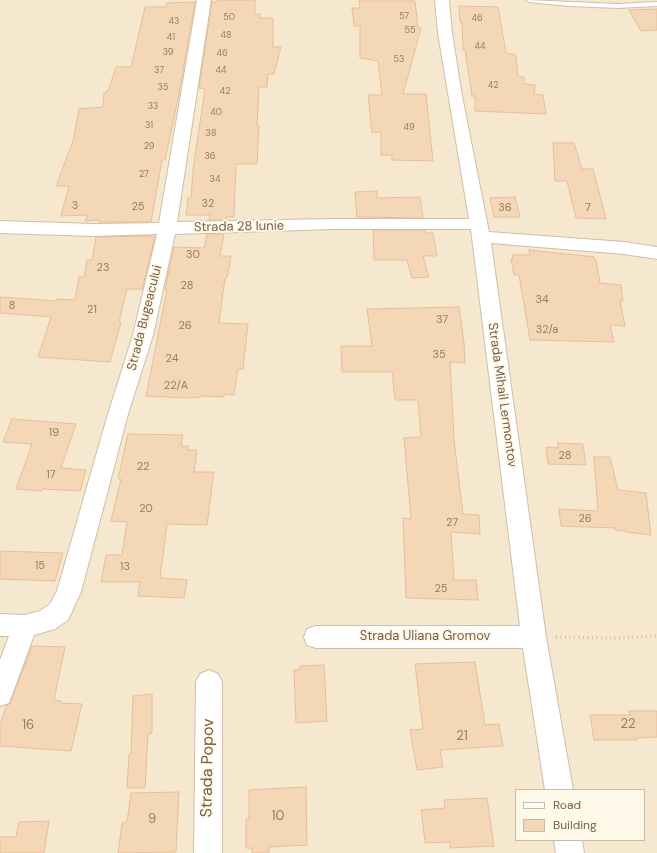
<!DOCTYPE html>
<html>
<head>
<meta charset="utf-8">
<style>
	body { margin:0 }
	#map { position:relative; width:657px; height:853px; overflow:hidden; background:#fdf6e1; font-family:"DM Sans",sans-serif }
	canvas { display:block }
	.legend { position:absolute; left:515px; top:789px; width:130px; height:52px; box-sizing:border-box; background:#fff9e9; border:1px solid #c8bba8; margin:0; padding:5px 7px; list-style:none; font-size:12px; color:#765d47 }
	.legend li { display:flex; align-items:center; gap:8px; height:20px }
	.legend b { width:20px; border:1px solid #c8bba8 }
</style>
</head>
<body>
<div id="map">
<canvas width="657" height="853"></canvas>
<ul class="legend">
<li><b style="height:5px;background:#fff"></b>Road</li>
<li><b style="height:11px;background:#f4d7b7"></b>Building</li>
</ul>
</div>
<script>
const context = document.querySelector('canvas').getContext('2d');
context.lineJoin = 'round';
function fill(path, color) {
  context.fillStyle = color;
  context.fill(path, 'evenodd');
}
function poly(rows) {
  const path = new Path2D();
  for (const r of rows) {
    path.moveTo(r[0], r[1]);
    for (let i = 2; i < r.length; i += 2) path.lineTo(r[i], r[i + 1]);
  }
  return path;
}
function trace(path, color, width, dash) {
  context.strokeStyle = color;
  context.lineWidth = width;
  context.lineCap = dash ? 'butt' : 'round';
  context.setLineDash(dash || []);
  context.stroke(path);
}
function write(font, color, halo, rows, align = 'center') {
  context.font = font + ' "DM Sans",sans-serif';
  context.lineWidth = 4;
  context.setLineDash([]);
  context.textBaseline = 'middle';
  context.strokeStyle = halo;
  context.fillStyle = color;
  for (const [text, x, y, turn = 0] of rows) {
    context.save();
    context.translate(x, y);
    context.rotate((+turn || 0) * Math.PI / 180);
    context.textAlign = isNaN(turn) ? turn : align;
    if (halo) context.strokeText(text, 0, 0);
    context.fillText(text, 0, 0);
    context.restore();
  }
}
fill(poly([
	[0,0,657,0,657,853,0,853],
	[516,790,644,790,644,840,516,840]
]), '#f5e8cf');
const building = poly([
	[217,0,255,0,255,14,260,14,259,18,273,18,273,47,281,47,274,74,268,74,267,87,259,87,257,126,259,126,257,164,236,164,234,217,226,217,226,220,209,220,210,215,186,215,188,198,191,198,193,170,205,89,199,88,212,2,216,2,217,0],
	[359,1,415,1,418,28,421,28,403,94,426,94,433,161,392,160,392,155,381,155,381,132,372,133,368,95,382,95,378,61,360,58,360,26,354,26,352,8,360,8,359,1],
	[195,2,179,94,165,160,162,160,151,222,99,222,99,220,85,221,88,215,61,216,69,186,56,186,73,141,79,109,103,107,104,93,108,91,116,67,131,67,145,7,166,7,167,3,195,2],
	[459,6,498,7,506,53,516,55,518,76,524,77,524,84,535,85,534,94,543,95,546,114,475,111,475,96,472,96,465,50,463,50,462,22,460,22,459,6],
	[657,9,657,30,641,31,629,10,657,9],
	[553,143,574,143,582,169,593,169,606,219,576,218,567,181,555,181,553,143],
	[377,191,377,198,420,197,423,218,357,217,355,192,377,191],
	[515,197,520,217,494,217,490,198,515,197],
	[373,230,425,230,425,233,433,233,437,256,423,256,429,277,412,278,407,260,374,260,373,230],
	[207,234,224,234,220,256,231,256,227,278,225,278,219,323,248,324,243,369,238,369,234,395,224,394,224,397,201,396,201,397,186,398,146,396,167,289,165,289,174,247,204,248,207,234],
	[148,236,155,237,142,289,127,289,119,322,121,322,110,362,38,357,51,317,0,313,0,297,57,301,57,299,75,300,79,277,84,277,87,260,92,260,96,237,148,236],
	[529,250,594,257,595,260,596,260,600,283,621,285,623,301,620,301,625,326,610,325,614,342,530,340,519,275,514,275,511,259,513,259,512,255,530,255,529,250],
	[459,307,464,343,465,363,450,362,454,440,463,514,479,515,480,534,451,532,454,580,476,580,478,600,406,598,403,518,411,519,404,438,421,437,418,400,395,400,392,372,342,372,341,346,372,346,367,309,459,307],
	[12,419,76,424,61,468,86,470,80,491,42,489,41,491,16,489,32,444,3,442,12,419],
	[128,434,183,435,181,446,188,446,188,450,197,450,194,472,214,472,207,525,167,524,160,578,187,580,184,598,138,596,140,582,101,582,106,555,122,555,127,522,111,521,121,479,118,479,128,434],
	[558,443,583,444,586,465,548,464,546,447,558,448,558,443],
	[594,457,610,457,618,490,646,493,651,535,626,532,626,531,615,530,615,528,561,526,559,509,598,511,594,457],
	[0,551,63,553,55,581,0,579,0,551],
	[32,646,65,647,54,700,61,701,61,703,82,704,71,751,0,746,0,725,6,706,10,704,32,646],
	[475,662,485,725,499,724,503,746,440,750,443,767,417,770,410,730,423,729,415,664,475,662],
	[324,665,327,721,296,723,294,670,300,669,300,666,324,665],
	[152,694,152,733,148,734,145,788,127,788,129,754,131,754,133,696,152,694],
	[629,711,657,711,657,737,637,738,637,740,594,740,590,715,630,715,629,711],
	[306,787,307,845,269,847,269,853,252,853,252,848,246,848,246,819,249,819,249,790,306,787],
	[179,792,176,852,118,853,122,823,127,822,131,793,179,792],
	[487,798,494,846,450,848,450,842,425,843,421,810,445,808,444,800,487,798],
	[49,821,44,853,0,853,0,837,16,837,19,822,49,821]
]);
fill(building, '#f4d7b7');
trace(building, '#e8bf97', 1);
const service = poly([
	[526,0,617,4,657,2,657,6,617,8,569,6,529,2,526,0]
]);
const minor = poly([
	[197,0,211,0,177,222,333,219,469,219,438,33,435,0,449,0,452,33,462,96,489,232,624,242,657,247,657,259,624,254,491,243,546,637,573,790,545,790,523,648,316,648,307,645,304,637,307,629,316,626,520,626,471,229,333,229,175,234,153,335,128,414,81,592,68,620,55,629,34,635,9,703,0,706,0,660,9,636,0,636,0,614,25,615,40,611,50,604,57,591,108,414,133,335,157,234,95,236,0,233,0,221,95,224,159,223,197,0],
	[209,670,218,674,222,682,222,853,194,853,196,682,200,674,209,670],
	[554,840,582,840,584,853,556,853,554,840]
]);
trace(service, '#cfbea8', 2);
trace(minor, '#cfbea8', 2);
trace(poly([
	[556,637,615,638,657,636]
]), '#d9ba9b', 3, [1, 3.5]);
fill(service, '#fff');
fill(minor, '#fff');
write('9px', '#967c63', null, [
	["57",404,17],
	["50",229,18],
	["46",477,19],
	["43",174,22],
	["55",410,31],
	["48",226,36],
	["41",171,38],
	["44",480,47],
	["39",168,53],
	["46",222,54],
	["53",399,60],
	["37",159,71],
	["44",221,71],
	["42",493,86],
	["35",163,88],
	["42",225,92],
	["33",153,107],
	["40",216,113],
	["31",149,126],
	["49",409,128],
	["38",211,134],
	["29",149,147],
	["36",210,157],
	["27",144,175],
	["34",215,180]
]);
write('11px', '#967c63', null, [
	["32",208,204],
	["3",75,206],
	["25",138,207],
	["36",505,208],
	["7",588,208],
	["30",193,255],
	["23",103,268],
	["28",187,286],
	["34",542,300],
	["8",12,306],
	["21",92,310],
	["37",442,320],
	["26",185,326],
	["32/a",547,330],
	["35",439,355],
	["24",172,359],
	["22/A",176,386],
	["19",54,433],
	["28",565,456],
	["22",143,467],
	["17",51,475],
	["20",146,509],
	["26",585,519],
	["27",452,523],
	["15",40,566],
	["13",125,567],
	["25",441,589]
]);
write('13px', '#765d47', '#fff9e9', [
	["Strada 28 Iunie",239,227,-1],
	["Strada Bugeacului",145,318,-76],
	["Strada Mihail Lermontov",502,395,82],
	["Strada Uliana Gromov",425,637]
]);
write('13px', '#967c63', null, [
	["22",628,725],
	["16",28,726],
	["21",462,737],
	["10",278,817],
	["9",152,820]
]);
write('16px', '#765d47', '#fff9e9', [
	["Strada Popov",208,768,-89]
]);
</script>
</body>
</html>
